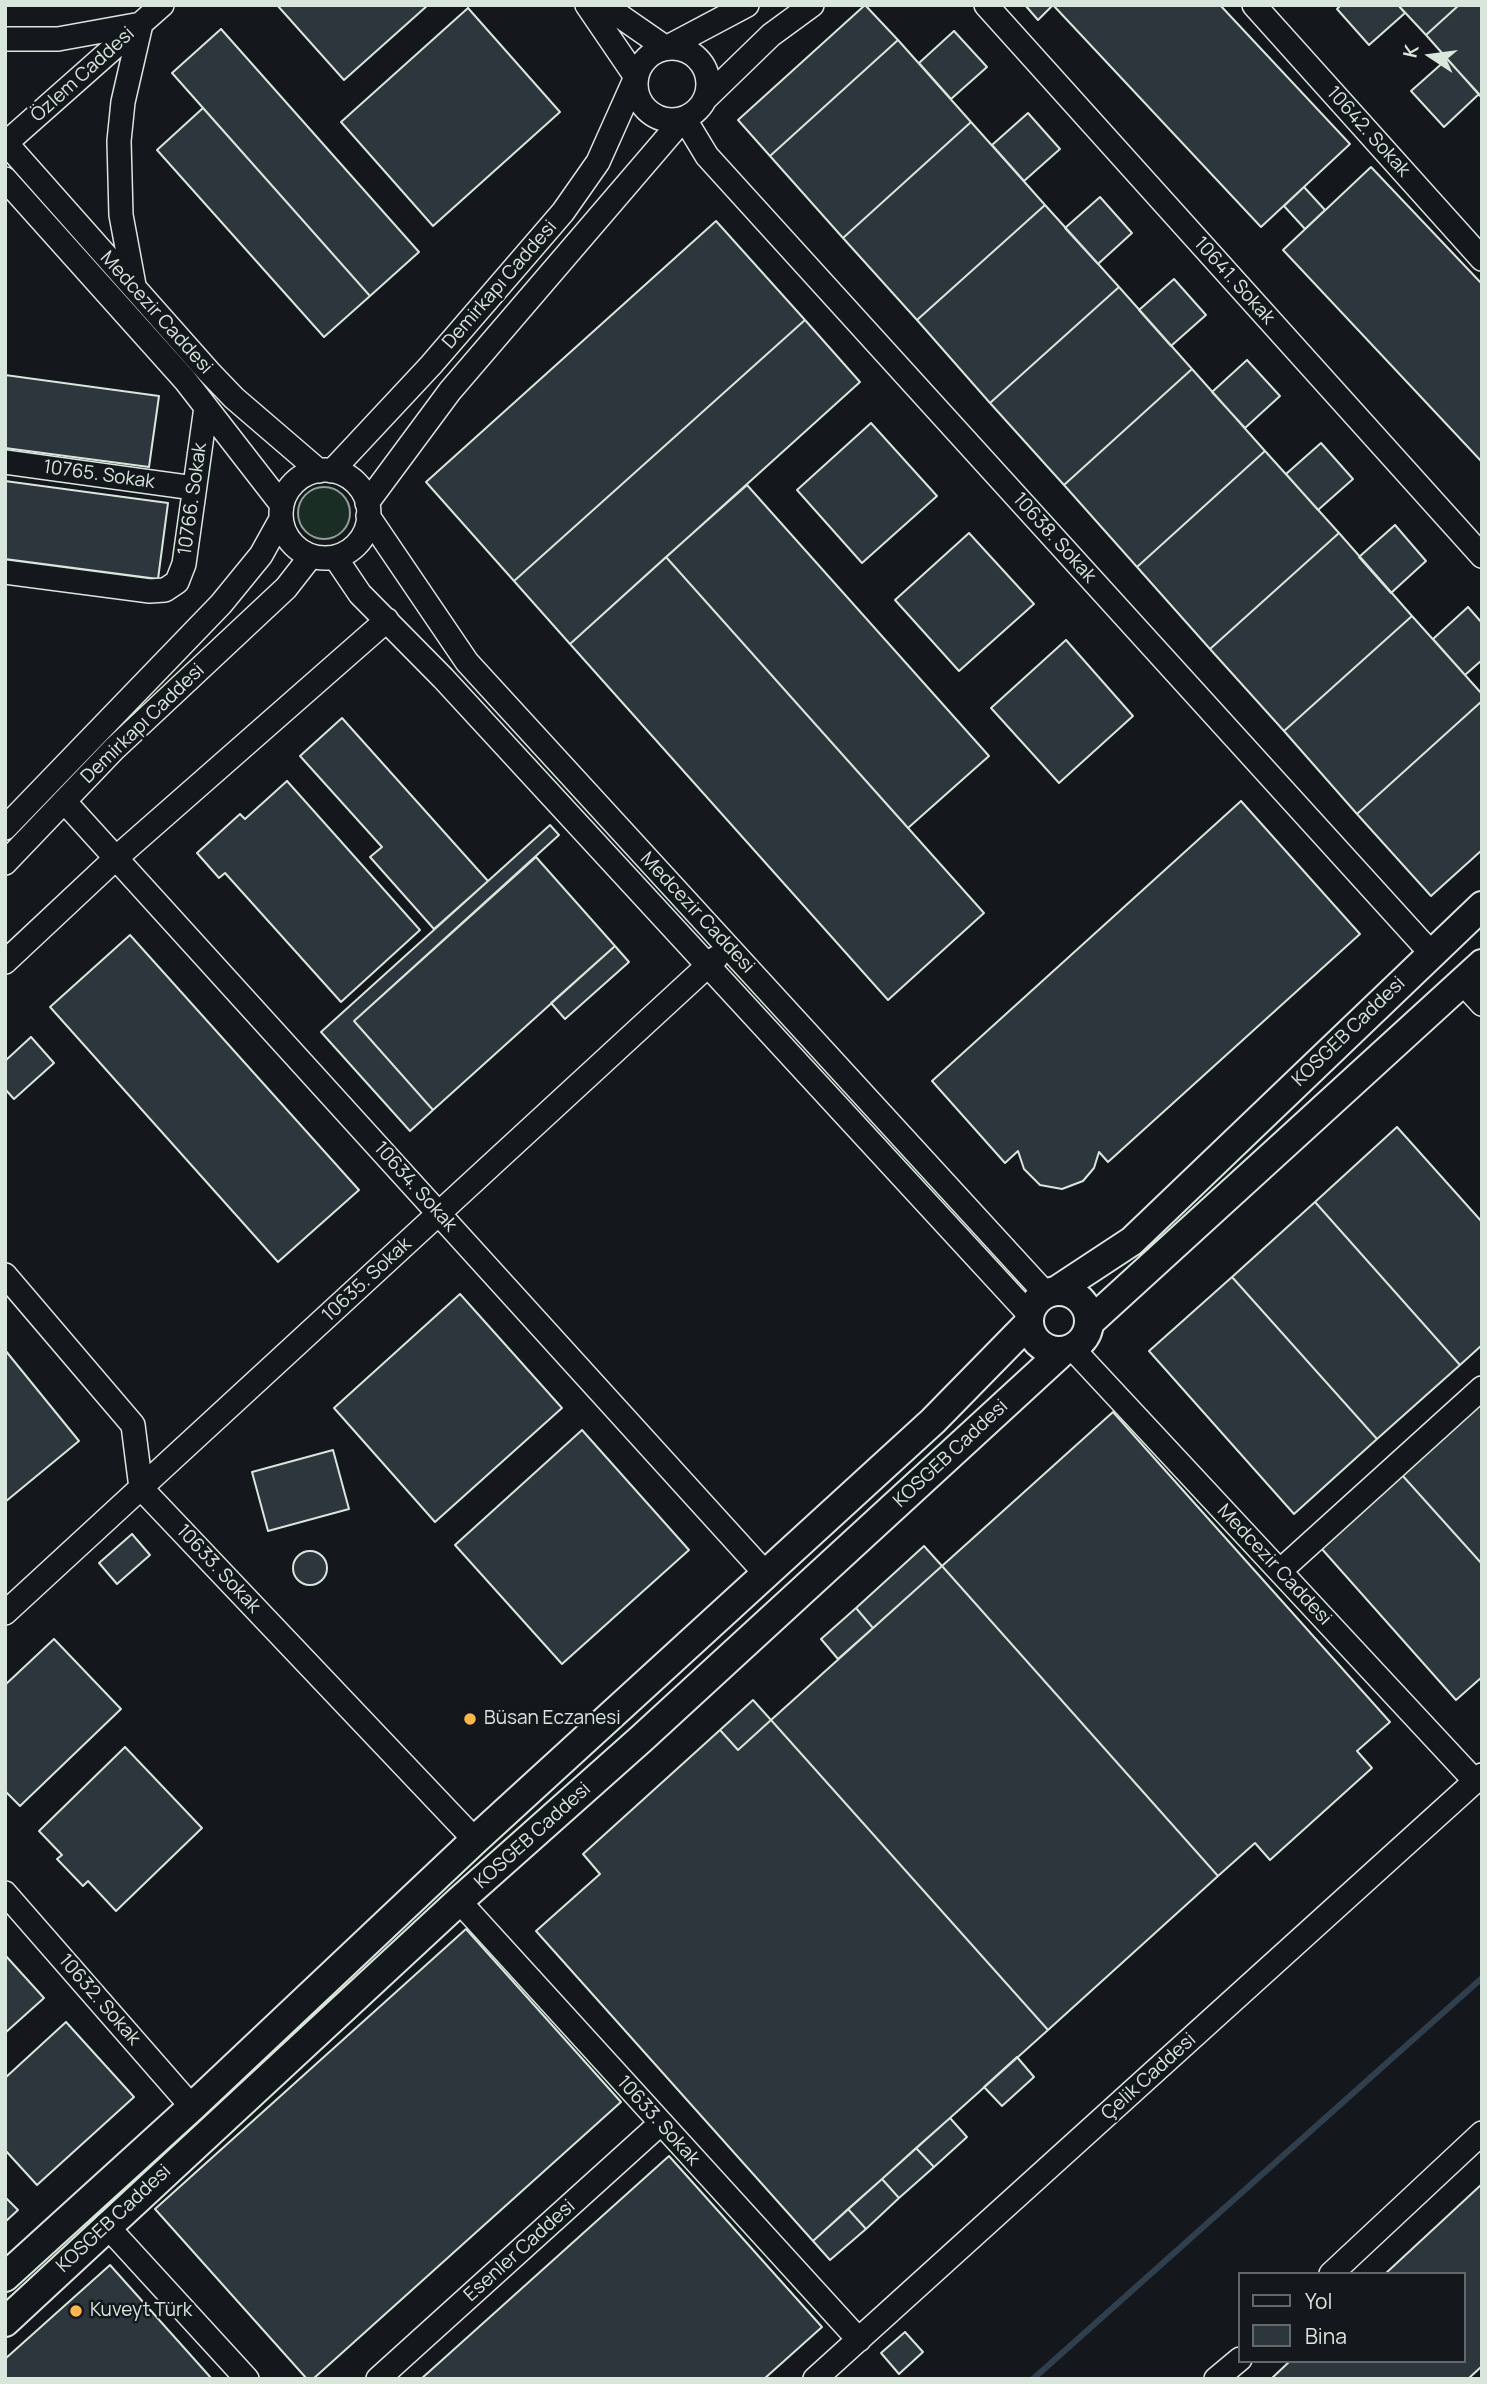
<!DOCTYPE html>
<html>
<head>
<meta charset="utf-8">
<style>
	body { margin:0 }
	#map { position:relative; width:1487px; height:2384px; overflow:hidden; background:#14181c; font-family:Manrope,sans-serif }
	canvas { display:block }
	.frame { position:absolute; inset:0; border:7px solid #d8e6dc; pointer-events:none }
	.legend { position:absolute; left:1238px; top:2272px; width:228px; height:91px; box-sizing:border-box; background:#14181c; border:2px solid #626a69; margin:0; padding:9px 12px; list-style:none; font-size:21px; color:#d8e6dc }
	.legend li { display:flex; align-items:center; gap:14px; height:35px }
	.legend b { width:35px; border:2px solid #626a69 }
	.north { position:absolute; left:1396px; top:21px; width:70px; height:70px; -webkit-text-stroke:5px #14181c; paint-order:stroke; rotate:283deg; font-size:19px; font-weight:700; line-height:28px; text-align:center; color:#d8e6dc }
	.north::after { content:''; display:block; margin:auto; width:24px; height:32px; background:#d8e6dc; clip-path:polygon(50% 0,100% 100%,50% 72%,0 100%) }
</style>
</head>
<body>
<div id="map">
<canvas width="1487" height="2384"></canvas>
<div class="frame"></div>
<ul class="legend">
<li><b style="height:9px;background:#14181c"></b>Yol</li>
<li><b style="height:19px;background:#2c363c"></b>Bina</li>
</ul>
<div class="north">K</div>
</div>
<script>
const context = document.querySelector('canvas').getContext('2d');
context.lineJoin = 'round';
function fill(path, color) {
  context.fillStyle = color;
  context.fill(path, 'evenodd');
}
function poly(rows) {
  const path = new Path2D();
  for (const r of rows) {
    if (r.length === 3) {
      path.moveTo(r[0] + r[2], r[1]);
      path.arc(r[0], r[1], r[2], 0, 2 * Math.PI);
      continue;
    }
    path.moveTo(r[0], r[1]);
    for (let i = 2; i < r.length; i += 2) path.lineTo(r[i], r[i + 1]);
  }
  return path;
}
function trace(path, color, width, dash) {
  context.strokeStyle = color;
  context.lineWidth = width;
  context.lineCap = dash ? 'butt' : 'round';
  context.setLineDash(dash || []);
  context.stroke(path);
}
function write(font, color, halo, rows, align = 'center') {
  context.font = font + ' Manrope,sans-serif';
  context.lineWidth = 5;
  context.setLineDash([]);
  context.textBaseline = 'middle';
  context.strokeStyle = halo;
  context.fillStyle = color;
  for (const [text, x, y, turn = 0] of rows) {
    context.save();
    context.translate(x, y);
    context.rotate((+turn || 0) * Math.PI / 180);
    context.textAlign = isNaN(turn) ? turn : align;
    if (halo) context.strokeText(text, 0, 0);
    context.fillText(text, 0, 0);
    context.restore();
  }
}
const green = poly([
	[324,513,26]
]);
fill(green, '#1a2d24');
trace(green, '#939e99', 2);
trace(poly([
	[1033,2379,1482,1978]
]), '#2f3f4d', 6);
const building = poly([
	[277,5,428,5,344,80,277,5],
	[865,5,898,40,770,156,738,120,865,5],
	[1025,5,1053,5,1038,20,1025,5],
	[1053,5,1220,5,1350,144,1261,227,1053,5],
	[1341,5,1398,5,1405,13,1369,45,1337,9,1341,5],
	[1398,5,1459,5,1426,35,1398,5],
	[1459,5,1482,5,1482,98,1426,35,1459,5],
	[468,8,560,112,433,226,341,122,468,8],
	[221,29,419,252,370,296,172,73,221,29],
	[954,31,987,67,951,99,919,63,954,31],
	[898,40,971,122,843,238,770,156,898,40],
	[1447,59,1479,94,1444,127,1411,91,1447,59],
	[203,108,370,296,324,337,157,150,203,108],
	[1028,113,1060,149,1024,181,992,145,1028,113],
	[971,122,1045,205,917,320,843,238,971,122],
	[1371,167,1482,284,1482,462,1283,250,1371,167],
	[1304,187,1325,210,1305,229,1284,206,1304,187],
	[1100,197,1132,233,1098,264,1065,228,1100,197],
	[1045,205,1119,287,990,403,917,320,1045,205],
	[716,221,805,320,514,581,426,482,716,221],
	[1174,279,1206,315,1171,346,1139,310,1174,279],
	[1119,287,1192,369,1064,485,990,403,1119,287],
	[805,320,860,382,570,644,514,581,805,320],
	[1247,360,1280,396,1245,428,1212,392,1247,360],
	[1192,369,1265,451,1137,567,1064,485,1192,369],
	[5,375,159,396,149,467,5,448,5,375],
	[871,423,937,496,862,563,797,490,871,423],
	[1321,443,1353,479,1318,510,1286,474,1321,443],
	[1265,451,1339,533,1210,649,1137,567,1265,451],
	[5,481,168,503,158,579,5,559,5,481],
	[747,485,989,756,908,828,666,557,747,485],
	[1395,525,1426,561,1391,593,1359,557,1395,525],
	[969,533,1034,604,959,671,895,600,969,533],
	[1339,533,1412,616,1284,731,1210,649,1339,533],
	[666,557,984,913,888,1000,570,644,666,557],
	[1468,607,1482,623,1482,660,1465,675,1433,639,1468,607],
	[1412,616,1482,694,1482,701,1357,814,1284,731,1412,616],
	[1066,640,1133,716,1059,783,991,708,1066,640],
	[1482,701,1482,850,1431,896,1357,814,1482,701],
	[342,718,488,881,434,929,370,857,382,847,300,756,342,718],
	[287,781,420,930,341,1002,225,873,219,878,197,853,240,814,245,819,287,781],
	[1241,801,1360,934,1108,1162,1099,1152,1094,1168,1083,1181,1062,1189,1040,1185,1024,1169,1018,1151,1005,1163,932,1081,1241,801],
	[550,825,559,835,354,1021,433,1110,410,1131,321,1032,550,825],
	[536,857,615,946,433,1110,354,1021,536,857],
	[130,935,359,1190,278,1262,50,1007,130,935],
	[615,946,629,962,565,1019,551,1003,615,946],
	[31,1037,54,1063,14,1099,5,1089,5,1061,31,1037],
	[1397,1127,1482,1222,1482,1345,1460,1365,1315,1202,1397,1127],
	[1315,1202,1460,1365,1377,1439,1232,1277,1315,1202],
	[1232,1277,1377,1439,1294,1514,1149,1351,1232,1277],
	[460,1294,562,1408,435,1522,334,1408,460,1294],
	[5,1350,79,1441,5,1502,5,1350],
	[1482,1403,1482,1564,1402,1475,1482,1403],
	[1113,1412,1390,1722,1357,1751,1372,1768,1270,1860,1255,1843,1218,1876,942,1566,1113,1412],
	[582,1430,689,1550,562,1664,455,1545,582,1430],
	[333,1450,349,1509,268,1531,252,1472,333,1450],
	[1402,1475,1482,1564,1482,1677,1456,1700,1321,1548,1402,1475],
	[132,1534,150,1555,117,1584,99,1563,132,1534],
	[924,1546,942,1566,873,1628,856,1608,924,1546],
	[310,1568,17],
	[942,1566,1218,1876,1048,2030,771,1720,942,1566],
	[856,1608,873,1628,838,1659,821,1639,856,1608],
	[54,1639,121,1709,20,1806,5,1791,5,1685,54,1639],
	[753,1700,771,1720,738,1750,720,1730,753,1700],
	[771,1720,1048,2030,813,2241,536,1931,600,1874,583,1854,720,1730,738,1750,771,1720],
	[125,1747,202,1828,116,1911,88,1881,83,1886,57,1859,62,1855,39,1831,125,1747],
	[466,1929,621,2102,313,2379,307,2379,155,2209,466,1929],
	[5,1955,44,1998,5,2033,5,1955],
	[66,2022,134,2097,37,2185,5,2150,5,2078,66,2022],
	[1017,2057,1034,2077,1002,2106,984,2087,1017,2057],
	[950,2118,967,2137,934,2167,916,2148,950,2118],
	[916,2148,934,2167,899,2198,882,2179,916,2148],
	[669,2156,822,2327,764,2379,421,2379,669,2156],
	[882,2179,899,2198,866,2229,848,2209,882,2179],
	[1482,2184,1482,2366,1468,2379,1271,2379,1290,2361,1464,2361,1464,2274,1385,2274,1482,2184],
	[5,2197,18,2210,5,2222,5,2197],
	[848,2209,866,2229,830,2260,813,2241,848,2209],
	[110,2265,212,2379,5,2379,5,2359,110,2265],
	[905,2332,923,2352,899,2374,881,2353,905,2332]
]);
fill(building, '#2c363c');
trace(building, '#d8e6dc', 2);
const minor = poly([
	[604,5,666,48,747,5],
	[986,5,1482,556],
	[1254,5,1482,259],
	[5,39,58,39,141,24,123,102,119,141,121,215,134,285],
	[672,84,36],
	[705,99,771,35,812,5],
	[5,142,209,372,234,398,319,471],
	[5,144,162,5],
	[5,179,185,380,282,505],
	[5,462,194,488],
	[325,514,44],
	[332,471,431,365,563,212,598,162,636,77,587,5],
	[367,503,450,391,684,118,707,156,1431,953],
	[368,516,467,662,1046,1294],
	[335,557,360,594,443,678,1029,1314],
	[5,572,150,591,165,590,177,582,184,564,206,407],
	[64,801,766,1574],
	[5,828,221,604,261,555,281,519],
	[5,863,114,749,286,588,311,556],
	[5,962,116,858,387,620],
	[1462,982,1482,1004],
	[5,1275,133,1425,141,1488,475,1840],
	[1073,1349,1475,1781],
	[1280,1571,1482,1388],
	[5,1613,716,958],
	[5,1893,192,2107],
	[459,1901,859,2340],
	[106,2225,247,2379],
	[1331,2274,1482,2133],
	[378,2379,661,2123],
	[815,2379,1482,1775],
	[1216,2379,1240,2359]
]);
const major = poly([
	[1059,1321,30],
	[1056,1291,1132,1241,1482,906],
	[1090,1322,1482,964],
	[5,2277,192,2107,475,1840,933,1421,1029,1323],
	[5,2322,459,1901,641,1739,1062,1352]
]);
trace(minor, '#d8e6dc', 26);
trace(major, '#d8e6dc', 32);
trace(minor, '#14181c', 23);
trace(major, '#14181c', 28);
for (const [x, y, r, color] of [
	[470,1719,7,"#ffb74d"],
	[76,2311,7,"#ffb74d"]
]) {
  const dot = new Path2D();
  dot.arc(x, y, r, 0, 2 * Math.PI);
  context.fillStyle = color;
  context.fill(dot);
  trace(dot, '#14181c', 2.5);
}
write('19px', '#d8e6dc', '#14181c', [
	["Özlem Caddesi",83,75,-42],
	["10642. Sokak",1368,132,48],
	["10641. Sokak",1234,281,48],
	["Demirkapı Caddesi",500,285,-49],
	["Medcezir Caddesi",156,313,48],
	["10765. Sokak",99,475,8],
	["10766. Sokak",193,499,-82],
	["10638. Sokak",1054,538,48],
	["Demirkapı Caddesi",143,724,-44],
	["Medcezir Caddesi",697,913,47],
	["KOSGEB Caddesi",1349,1032,-44],
	["10634. Sokak",415,1187,48],
	["10635. Sokak",367,1280,-43],
	["KOSGEB Caddesi",951,1454,-43],
	["Medcezir Caddesi",1274,1565,47],
	["10633. Sokak",218,1569,47],
	["KOSGEB Caddesi",533,1836,-42],
	["10632. Sokak",99,2000,49],
	["Çelik Caddesi",1149,2077,-42],
	["10633. Sokak",658,2121,48],
	["KOSGEB Caddesi",114,2219,-43],
	["Esenler Caddesi",520,2251,-42]
]);
write('19px', '#d8e6dc', '#14181c', [
	["Büsan Eczanesi",484,1719],
	["Kuveyt Türk",90,2311]
], 'left');
</script>
</body>
</html>
